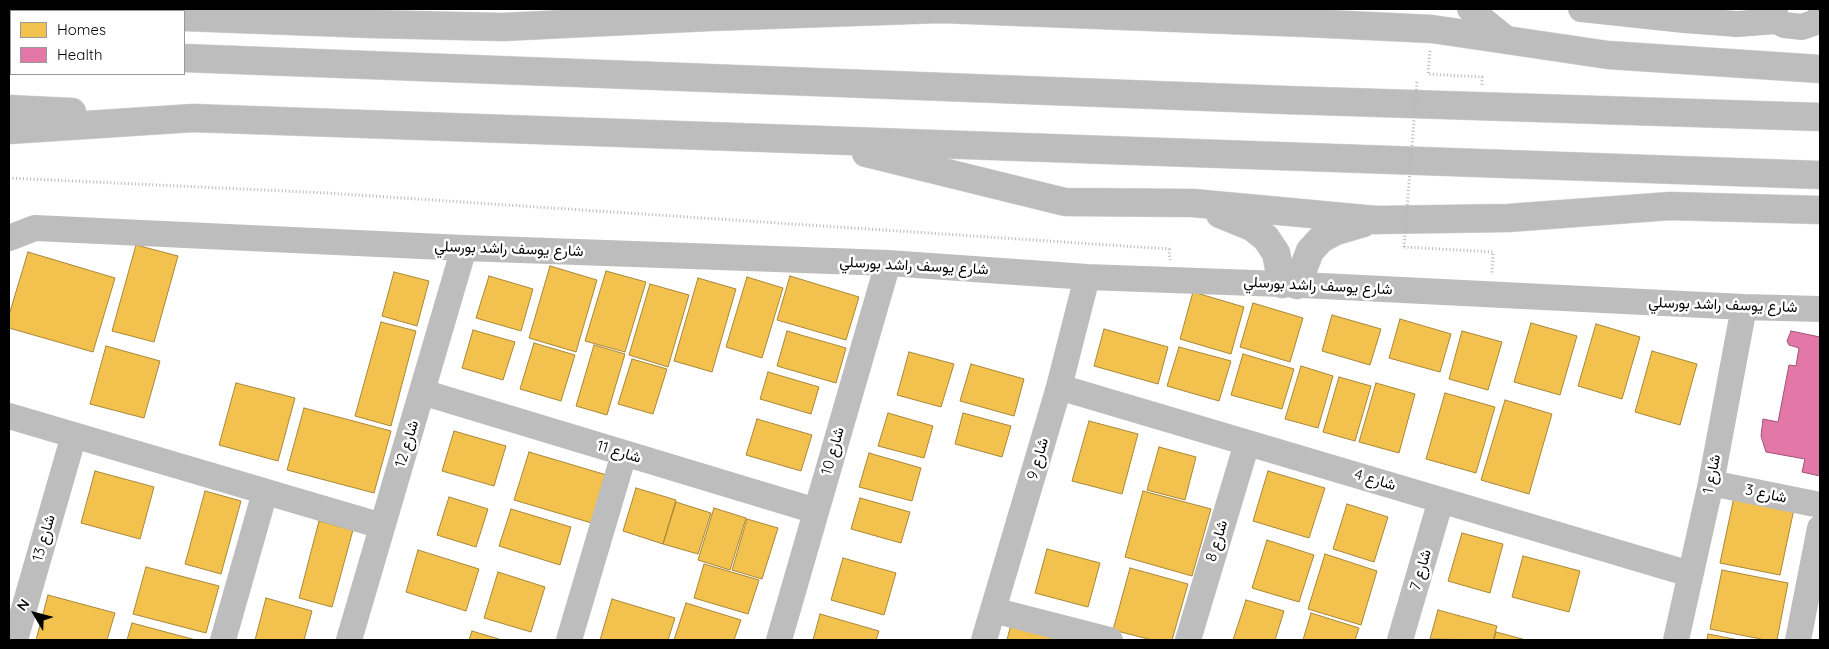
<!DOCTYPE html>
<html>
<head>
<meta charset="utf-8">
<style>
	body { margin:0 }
	#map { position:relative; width:1829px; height:649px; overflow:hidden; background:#fff; font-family:Quicksand,sans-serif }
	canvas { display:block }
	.frame { position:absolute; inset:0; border:10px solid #000; pointer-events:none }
	.legend { position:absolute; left:10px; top:10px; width:175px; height:65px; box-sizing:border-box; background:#fff; border:1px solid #999; margin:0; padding:6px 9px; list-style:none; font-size:15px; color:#000 }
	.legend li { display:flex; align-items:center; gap:10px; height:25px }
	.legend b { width:25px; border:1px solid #999 }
	.north { position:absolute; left:10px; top:589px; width:50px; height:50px; -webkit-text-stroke:4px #fff; paint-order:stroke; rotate:307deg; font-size:14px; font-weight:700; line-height:20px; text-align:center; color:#000 }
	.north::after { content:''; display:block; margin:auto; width:18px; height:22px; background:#000; clip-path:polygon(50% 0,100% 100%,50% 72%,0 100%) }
</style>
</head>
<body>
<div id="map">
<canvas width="1829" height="649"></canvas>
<div class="frame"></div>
<ul class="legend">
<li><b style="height:14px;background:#f2c14e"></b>Homes</li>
<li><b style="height:14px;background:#e377a8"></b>Health</li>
</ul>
<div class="north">N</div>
</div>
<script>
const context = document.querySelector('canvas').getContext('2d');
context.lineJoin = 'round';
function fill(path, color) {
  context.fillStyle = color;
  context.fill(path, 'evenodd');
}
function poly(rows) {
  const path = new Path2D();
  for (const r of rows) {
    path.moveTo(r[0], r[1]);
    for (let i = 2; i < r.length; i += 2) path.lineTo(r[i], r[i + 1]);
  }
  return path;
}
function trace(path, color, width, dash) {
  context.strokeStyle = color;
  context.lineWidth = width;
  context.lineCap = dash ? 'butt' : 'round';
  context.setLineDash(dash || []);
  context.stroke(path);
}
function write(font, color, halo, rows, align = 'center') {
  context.font = font + ' Quicksand,Vazirmatn,sans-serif';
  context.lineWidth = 5;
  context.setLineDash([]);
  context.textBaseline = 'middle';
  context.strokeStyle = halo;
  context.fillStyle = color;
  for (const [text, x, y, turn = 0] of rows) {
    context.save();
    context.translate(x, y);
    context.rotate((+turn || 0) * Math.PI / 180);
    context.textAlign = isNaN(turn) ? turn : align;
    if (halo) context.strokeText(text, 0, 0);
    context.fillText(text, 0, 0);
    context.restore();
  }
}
const homes = poly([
	[136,245,178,256,154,342,112,331,136,245],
	[28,252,115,278,93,352,9,328,9,315,28,252],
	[550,266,597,280,576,352,529,338,550,266],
	[606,271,646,282,625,352,585,341,606,271],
	[394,272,429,281,417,326,382,316,394,272],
	[489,276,533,289,521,331,476,318,489,276],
	[790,276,859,297,846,340,777,320,790,276],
	[747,277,783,288,762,358,726,347,747,277],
	[698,278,736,289,712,372,674,361,698,278],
	[650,284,689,295,668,367,629,355,650,284],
	[1193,292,1244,307,1231,354,1180,339,1193,292],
	[1253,303,1303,318,1290,362,1240,347,1253,303],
	[1332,315,1381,329,1370,365,1322,351,1332,315],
	[1400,319,1451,334,1440,372,1389,358,1400,319],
	[381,322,416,331,391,426,355,416,381,322],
	[1531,323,1577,336,1560,395,1514,382,1531,323],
	[1596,324,1640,337,1622,399,1578,386,1596,324],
	[1104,329,1168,347,1158,384,1094,366,1104,329],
	[473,330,515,342,503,380,462,368,473,330],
	[787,331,846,348,836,383,777,366,787,331],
	[1462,331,1502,342,1488,390,1449,379,1462,331],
	[534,343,575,355,561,401,520,389,534,343],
	[594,345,625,354,607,415,576,406,594,345],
	[106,346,160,361,144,418,90,404,106,346],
	[1179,347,1231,361,1219,401,1167,386,1179,347],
	[1652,351,1697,364,1680,425,1635,412,1652,351],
	[909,352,954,364,941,407,897,395,909,352],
	[1243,354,1294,369,1282,409,1231,395,1243,354],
	[632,359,667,369,653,414,618,404,632,359],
	[971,364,1024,379,1014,416,960,401,971,364],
	[1301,366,1333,376,1318,428,1285,419,1301,366],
	[768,372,819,387,811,414,760,399,768,372],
	[1339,377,1371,386,1355,441,1323,432,1339,377],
	[236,383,295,398,278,461,219,445,236,383],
	[1376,383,1415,394,1399,453,1359,442,1376,383],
	[1445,393,1495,407,1476,473,1426,459,1445,393],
	[1505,400,1552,414,1529,494,1481,480,1505,400],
	[304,408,391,431,374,493,287,470,304,408],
	[888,413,933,426,924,458,878,446,888,413],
	[963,413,1011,426,1002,457,955,444,963,413],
	[757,419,812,435,801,471,746,455,757,419],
	[1089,421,1138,434,1122,494,1072,481,1089,421],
	[454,431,506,446,494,486,442,471,454,431],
	[1159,447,1196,457,1185,500,1147,490,1159,447],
	[529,452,610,476,595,524,514,500,529,452],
	[869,453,921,468,912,501,859,487,869,453],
	[95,471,154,487,140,539,81,523,95,471],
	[1268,471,1325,488,1309,538,1253,521,1268,471],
	[636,488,676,500,663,544,623,531,636,488],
	[205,491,241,501,221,574,185,564,205,491],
	[1143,491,1211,509,1192,576,1125,557,1143,491],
	[449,497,488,509,476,547,437,535,449,497],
	[1734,497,1794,509,1780,575,1720,563,1734,497],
	[860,498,910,512,901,543,851,529,860,498],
	[676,502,711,513,698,554,663,544,676,502],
	[1347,504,1388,517,1374,562,1333,549,1347,504],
	[714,508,746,518,730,570,698,560,714,508],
	[511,509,571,527,560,565,499,546,511,509],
	[747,519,778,528,762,579,732,570,747,519],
	[319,521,353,530,332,607,299,598,319,521],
	[1462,533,1503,544,1490,593,1448,581,1462,533],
	[1267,540,1314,555,1299,602,1252,588,1267,540],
	[1047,549,1100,563,1088,607,1035,593,1047,549],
	[418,550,479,569,466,611,406,592,418,550],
	[1325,554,1377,571,1361,625,1308,609,1325,554],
	[1523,556,1580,571,1569,612,1512,597,1523,556],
	[843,558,896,573,884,615,831,600,843,558],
	[704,564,759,580,748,614,694,598,704,564],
	[146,567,219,586,206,633,133,614,146,567],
	[1130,568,1188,584,1172,640,1152,640,1113,630,1130,568],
	[1722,570,1788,583,1777,640,1766,640,1710,629,1722,570],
	[498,572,545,587,531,632,484,618,498,572],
	[48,595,115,613,107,640,36,640,48,595],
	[266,598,312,611,304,640,255,640,266,598],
	[612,599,675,618,668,640,600,640,612,599],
	[1246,600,1284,611,1275,640,1233,640,1246,600],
	[686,603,741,620,734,640,674,640,686,603],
	[1438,610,1497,626,1493,640,1430,639,1438,610],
	[1311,613,1359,628,1355,640,1303,640,1311,613],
	[820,614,879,631,876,640,813,640,820,614],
	[1013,616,1072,640,1007,640,1013,616],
	[132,623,196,640,127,640,132,623],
	[472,631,502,640,469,640,472,631],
	[1496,632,1526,640,1494,640,1496,632],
	[1708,634,1739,640,1707,640,1708,634]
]);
fill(homes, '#f2c14e');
trace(homes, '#a98737', 1);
const health = poly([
	[1791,331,1820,337,1820,476,1802,472,1805,459,1766,452,1761,436,1763,419,1778,422,1789,365,1796,366,1799,348,1789,345,1787,341,1791,331]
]);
fill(health, '#e377a8');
trace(health, '#9f5376', 1);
const major = poly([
	[9,11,28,11],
	[184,17,371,24,503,27,710,17,941,9,1306,23,1432,29,1608,55,1820,69],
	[1376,220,1508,218,1670,206,1820,210]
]);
const highway = poly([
	[9,20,11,20],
	[9,51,11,51],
	[184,58,1286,100,1820,117],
	[9,109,72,112],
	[9,130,193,118,1820,175],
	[866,153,1065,202,1193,203,1376,220],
	[1220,214,1252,227,1266,238,1276,253,1282,284],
	[1297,285,1310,251,1321,239,1336,231,1363,223]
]);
trace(major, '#dbdbdb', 29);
trace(highway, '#dbdbdb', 29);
trace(poly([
	[1430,51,1428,74,1482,77,1482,86],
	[9,178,327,193,1169,249,1170,260],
	[1404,247,1493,252,1492,275]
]), '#b8b8b8', 3, [1, 2.5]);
trace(poly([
	[1470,9,1509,41],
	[1581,9,1684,20,1737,24,1777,21],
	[1774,9,1777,21,1784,25,1802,27,1816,22,1820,16],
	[9,238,35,228,464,248,888,263,1087,277,1282,284,1744,307,1820,309],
	[1059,387,1690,574],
	[422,392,816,511],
	[9,416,382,526],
	[1711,483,1820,505],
	[993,610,1110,640],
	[15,640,74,435],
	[223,640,265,492],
	[349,640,464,248],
	[569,640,624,454],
	[779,640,888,263],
	[984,640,1059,387,1087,277],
	[1188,640,1247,443],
	[1400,640,1441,500],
	[1676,640,1711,483,1744,307],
	[1798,640,1820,528]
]), '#bdbdbd', 26);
trace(major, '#bdbdbd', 28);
trace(highway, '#bdbdbd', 28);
trace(poly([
	[1404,247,1417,82]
]), '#b8b8b8', 3, [1, 2.5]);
write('15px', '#000', '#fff', [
	["شارع يوسف راشد بورسلي",509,249,2],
	["شارع يوسف راشد بورسلي",914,266,3],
	["شارع يوسف راشد بورسلي",1318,286,3],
	["شارع يوسف راشد بورسلي",1723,305,2],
	["شارع 12",407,444,-73],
	["شارع 10",833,451,-74],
	["شارع 11",619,452,17],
	["شارع 9",1038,459,-74],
	["شارع 1",1712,474,-79],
	["شارع 4",1375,480,16],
	["شارع 3",1766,494,12],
	["شارع 13",44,538,-74],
	["شارع 8",1217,541,-73],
	["شارع 7",1421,570,-74]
]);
</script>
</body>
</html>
